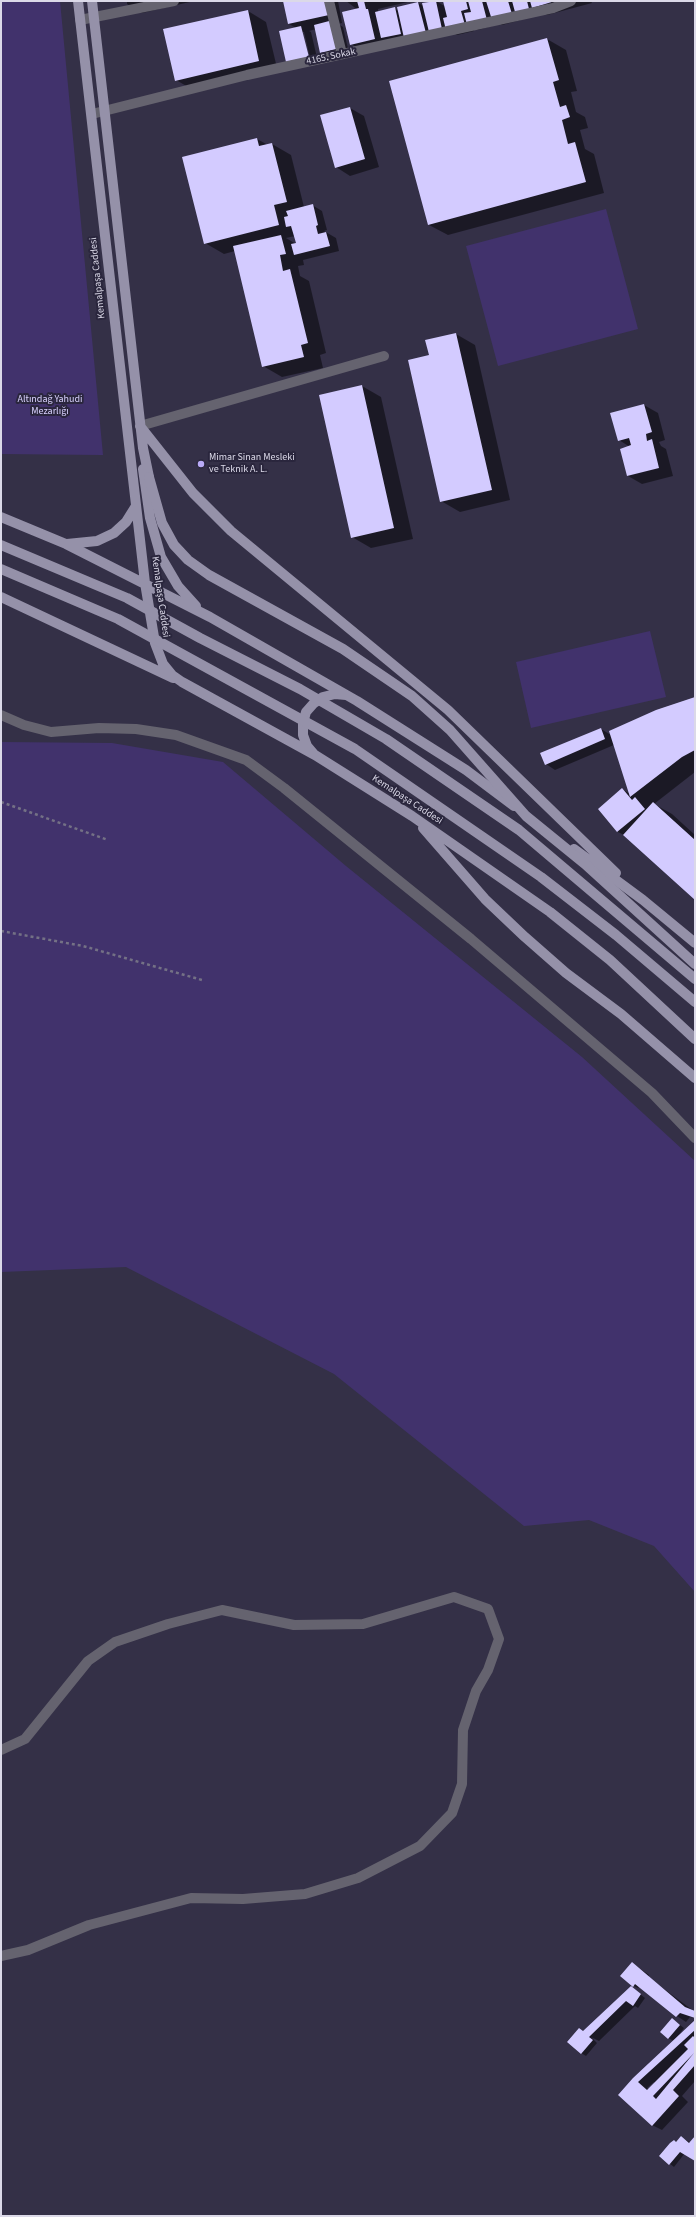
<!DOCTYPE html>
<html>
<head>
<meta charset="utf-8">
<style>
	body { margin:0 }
	#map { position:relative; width:696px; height:2217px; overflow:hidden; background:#343047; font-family:"Source Sans 3",sans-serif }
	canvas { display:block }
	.frame { position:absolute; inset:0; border:2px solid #dbd9e8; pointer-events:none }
</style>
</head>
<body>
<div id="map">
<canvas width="696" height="2217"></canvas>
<div class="frame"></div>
</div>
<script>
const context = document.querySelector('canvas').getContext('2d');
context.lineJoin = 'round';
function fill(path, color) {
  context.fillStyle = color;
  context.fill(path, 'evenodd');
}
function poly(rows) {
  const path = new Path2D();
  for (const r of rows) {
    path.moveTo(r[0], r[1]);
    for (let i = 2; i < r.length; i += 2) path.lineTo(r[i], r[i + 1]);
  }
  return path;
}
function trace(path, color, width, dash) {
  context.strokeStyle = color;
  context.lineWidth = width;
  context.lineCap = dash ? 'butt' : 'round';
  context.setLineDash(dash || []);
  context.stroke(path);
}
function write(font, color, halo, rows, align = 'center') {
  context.font = font + ' "Source Sans 3",sans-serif';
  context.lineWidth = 4;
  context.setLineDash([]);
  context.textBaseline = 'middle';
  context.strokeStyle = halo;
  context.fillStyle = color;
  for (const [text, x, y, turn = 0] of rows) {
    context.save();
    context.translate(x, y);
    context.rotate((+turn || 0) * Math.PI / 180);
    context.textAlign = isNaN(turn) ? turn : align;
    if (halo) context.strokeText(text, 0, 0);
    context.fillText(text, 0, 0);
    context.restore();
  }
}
fill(poly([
	[1,1,60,1,103,455,1,454],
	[606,209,638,329,498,366,466,246],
	[650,631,666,697,531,728,516,662],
	[1,742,112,743,223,762,346,866,582,1057,695,1161,695,1592,654,1546,589,1520,524,1526,334,1374,126,1267,1,1272]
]), '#41326c');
fill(poly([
	[127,1,194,1,142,13,127,4],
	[284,1,338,1,342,23,338,24,343,27,349,53,331,58,321,52,316,29,309,31,311,32,318,62,297,67,296,28,289,24],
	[302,32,304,32,311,62,309,62],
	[346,1,412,1,378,9,378,12,394,8,399,11,418,3,424,6,436,1,446,7,444,1,591,1,592,3,547,15,537,10,521,20,502,25,495,21,496,25,478,30,473,27,474,31,457,35,451,32,365,52,351,44,358,10],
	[248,11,266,22,278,72,195,91,176,80],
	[547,39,566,50,577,91,571,92,576,112,585,117,588,128,580,130,585,149,594,154,604,193,448,235,429,225],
	[350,108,364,116,379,167,350,176,336,167],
	[257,139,268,145,272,144,291,155,304,207,312,205,322,211,327,230,324,231,336,238,339,251,303,260,304,265,298,266,300,276,309,281,326,353,320,355,323,368,282,377,263,366,235,251,224,254,205,243],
	[295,236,297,244,296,244,286,238],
	[456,334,475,345,510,500,460,512,441,501,430,356],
	[362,386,381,397,413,539,371,548,352,537],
	[644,405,658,413,665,440,659,442,661,446,666,449,673,476,642,484,628,476,630,447,619,440],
	[695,698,695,772,654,804,672,814,695,835,695,899,626,836,618,832,599,809,622,789,630,794,614,745,555,770,546,764,601,729,611,735],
	[632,1963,649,1975,648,1977,695,2012,695,2018,690,2017,686,2022,677,2016,640,1986,638,1988,634,1986,622,1976],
	[631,1987,645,1998,638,2008,635,2006,599,2041,591,2037,597,2043,586,2056,581,2053,584,2032],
	[672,2019,684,2028,675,2040,695,2021,695,2081,682,2096,688,2102,662,2130,652,2125,619,2095,674,2041,668,2038],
	[654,2082,655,2083,649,2090,647,2088],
	[681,2137,691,2143,695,2138,695,2161,685,2153,674,2167,660,2156]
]), '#0007');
fill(poly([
	[283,1,325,1,329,15,288,24],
	[357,1,364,1,366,9,368,9,375,39,350,45,342,12,359,8],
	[436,1,442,29,429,32,422,3],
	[443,1,466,1,468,9,461,11,465,25,446,30,443,18,447,17],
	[468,1,482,1,487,20,467,25,464,13,471,12],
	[486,1,508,1,512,14,492,20],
	[512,1,527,1,529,9,515,12],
	[530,1,555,1,532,8],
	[418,2,426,33,404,38,397,7],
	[395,7,401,34,381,38,375,12],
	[248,10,259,61,175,81,163,29],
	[333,20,340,48,320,53,314,25],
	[301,26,309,57,286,62,279,31],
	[547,38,559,80,553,82,560,107,566,105,570,117,562,120,568,144,575,142,586,182,428,225,389,81],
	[350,107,365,159,335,168,320,115],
	[257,138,259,146,272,143,287,202,274,205,279,225,204,244,182,157],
	[313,204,318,225,316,226,318,234,326,232,330,246,294,255,291,244,296,243,291,226,286,227,284,217,288,216,286,211],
	[281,235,286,254,280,255,283,271,290,269,308,343,301,345,304,357,262,367,233,246],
	[456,333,492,490,440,502,408,360,429,355,425,340],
	[362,385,394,528,351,538,319,395],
	[644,404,652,432,646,434,647,441,652,439,659,468,627,476,620,449,631,445,629,438,618,441,610,413],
	[695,697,695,750,682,757,630,797,609,731,656,710],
	[601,728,605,739,545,765,540,753],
	[622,788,632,800,635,797,645,809,617,832,598,809],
	[653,802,695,840,695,900,623,835],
	[632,1962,685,2007,695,2011,695,2018,680,2013,676,2017,635,1984,633,1987,620,1976],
	[631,1986,641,1994,633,2006,626,2001,589,2037,593,2040,581,2054,567,2042,579,2028,583,2031],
	[672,2018,680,2025,668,2039,660,2032],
	[695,2020,695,2030,638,2082,647,2090,688,2049,684,2045,693,2036,695,2038,695,2065,673,2090,679,2096,652,2126,618,2095,633,2078],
	[694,2053,656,2099,653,2096],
	[681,2136,689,2143,695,2136,695,2161,680,2152,669,2165,659,2156,670,2143,674,2140,676,2142]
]), '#d3cbff');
trace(poly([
	[1,802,108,840],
	[1,931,83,946,202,980]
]), '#747185', 2.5, [3, 3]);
trace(poly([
	[329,1,342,54],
	[80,20,174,1],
	[92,114,247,75,553,8,571,1],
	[140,426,384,356],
	[1,715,24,725,51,732,99,728,136,729,176,735,246,760,284,788,471,939,652,1093,695,1138],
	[1,1750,25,1739,88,1661,115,1642,168,1624,222,1610,294,1625,363,1624,454,1597,488,1609,499,1639,488,1670,476,1691,463,1730,462,1784,452,1813,420,1846,358,1878,305,1894,243,1899,191,1898,89,1925,28,1950,1,1956]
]), '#65636f', 10);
trace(poly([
	[78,1,145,583,155,643,163,664,172,675,182,682,315,755,412,816,550,912,610,960,695,1039],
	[92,1,143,448,149,477],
	[140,426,193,493,231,531,448,710,616,873],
	[143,469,150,518,161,557,178,586,196,606],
	[1,517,66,544,210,617,357,701,466,770,514,806],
	[67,544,97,541,114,533,126,522,136,506],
	[1,597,173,678],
	[313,753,307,746,303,735,303,723,306,712,314,703,323,697,335,694,346,695],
	[423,828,485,899,525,937,566,973,621,1014,695,1078],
	[574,849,643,900,695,943]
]), '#9591a9', 10);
trace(poly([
	[149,477,162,523,174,545,188,560,209,575,343,649,412,696,450,730,526,816,585,864,695,964],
	[1,545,127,598,200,638,300,689,386,739,519,830,695,979],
	[1,569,118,619,355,749,541,877,616,935,695,1002]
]), '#9591a9', 10);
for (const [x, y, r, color] of [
	[201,464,4,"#b9abf7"]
]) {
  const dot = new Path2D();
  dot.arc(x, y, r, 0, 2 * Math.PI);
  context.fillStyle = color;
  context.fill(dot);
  trace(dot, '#2a263d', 1.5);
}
write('10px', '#dbd9e8', '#2a263d', [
	["4165. Sokak",331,57,-12],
	["Kemalpaşa Caddesi",98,278,-96],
	["Kemalpaşa Caddesi",160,597,82],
	["Kemalpaşa Caddesi",407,800,33]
]);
write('10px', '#dad3ff', '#2a263d', [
	["Altındağ Yahudi",50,400],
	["Mezarlığı",50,412]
]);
write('10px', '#dbd9e8', '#2a263d', [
	["Mimar Sinan Mesleki",209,458],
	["ve Teknik A. L.",209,470]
], 'left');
</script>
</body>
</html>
